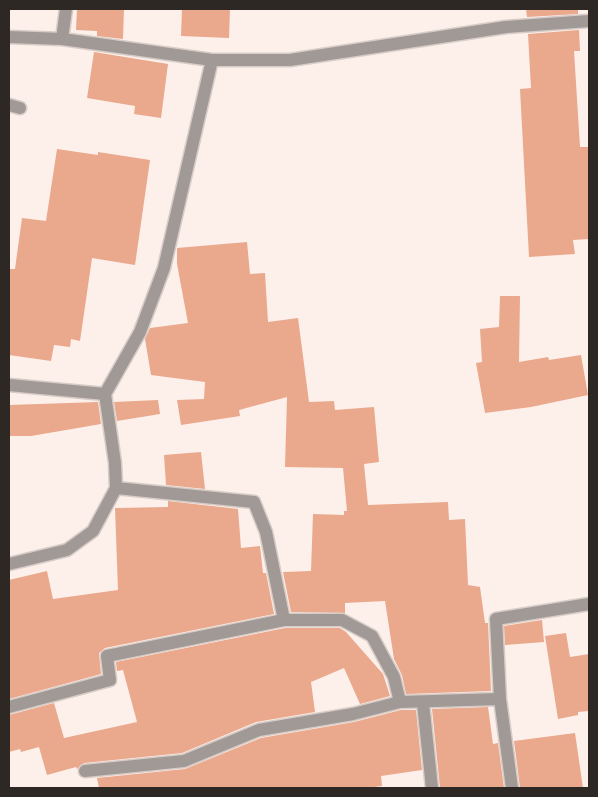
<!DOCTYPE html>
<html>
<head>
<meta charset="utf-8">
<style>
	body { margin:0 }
	#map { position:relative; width:598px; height:797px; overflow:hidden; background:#fdf0eb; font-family:Ubuntu,sans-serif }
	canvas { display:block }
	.frame { position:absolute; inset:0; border:10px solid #2e2825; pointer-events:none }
</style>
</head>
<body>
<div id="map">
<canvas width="598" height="797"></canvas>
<div class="frame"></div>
</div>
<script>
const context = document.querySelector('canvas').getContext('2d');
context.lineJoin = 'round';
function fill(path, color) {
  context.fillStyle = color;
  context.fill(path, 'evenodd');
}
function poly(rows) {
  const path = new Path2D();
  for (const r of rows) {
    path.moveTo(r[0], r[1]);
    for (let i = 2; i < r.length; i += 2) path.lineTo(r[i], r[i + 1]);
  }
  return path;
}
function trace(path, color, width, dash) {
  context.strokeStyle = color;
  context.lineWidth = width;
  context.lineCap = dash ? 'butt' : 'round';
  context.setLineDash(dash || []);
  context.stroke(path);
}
fill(poly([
	[77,9,124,9,123,39,97,36,97,31,76,30],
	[182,9,230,9,229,38,181,36],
	[526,9,578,9,578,14,527,17],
	[579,30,580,51,574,51,580,147,589,147,589,239,573,240,575,254,529,257,520,89,531,88,528,34],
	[94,52,168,64,161,118,134,114,135,106,87,98],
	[57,149,98,155,98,152,150,160,135,265,92,258,80,341,71,339,70,347,54,345,51,361,9,355,9,269,15,269,22,218,46,221],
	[247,242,250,274,265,273,268,322,298,318,309,402,334,401,335,410,374,407,379,462,364,464,368,505,448,502,449,520,465,519,468,585,480,587,485,623,488,623,491,691,406,694,402,675,394,659,385,601,345,603,345,613,291,612,283,572,311,571,313,514,344,515,344,511,347,511,343,468,285,467,287,397,239,410,240,416,181,425,177,400,204,399,205,382,151,375,145,339,150,328,188,323,177,264,177,248],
	[500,296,520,296,519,362,548,357,549,360,581,355,588,395,531,407,485,413,476,363,482,362,480,329,499,327],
	[158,400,160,414,117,421,114,402],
	[98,402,101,424,31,436,9,436,9,405],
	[201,452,205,489,166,485,164,455],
	[168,501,238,509,241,548,260,546,263,573,266,573,274,614,105,648,99,653,101,674,9,699,9,580,47,571,53,599,118,590,115,508,168,507],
	[542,620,544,642,505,645,504,626],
	[285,628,340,628,346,632,383,674,390,696,360,704,344,668,311,682,315,712,256,722,182,753,84,763,77,769,76,767,47,775,39,747,21,752,20,749,9,752,9,715,54,703,64,738,137,722,123,670,117,671,116,662],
	[566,633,570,657,589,654,589,711,578,712,578,715,558,719,545,636],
	[488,707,493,744,498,743,504,788,440,788,432,709],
	[401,710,416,710,422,770,381,776,382,786,366,788,99,788,97,778,185,769,261,738,354,722],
	[575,733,583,788,520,788,514,741]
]), '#eaa88c');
const minor = poly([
	[9,37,62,39,212,60,290,60,506,27,589,21],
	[62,39,66,9],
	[9,105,20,108],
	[9,385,105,394],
	[116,488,254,502,266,532,284,620],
	[9,564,67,550,93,531,116,488,115,463,105,394,140,332,164,268,212,60],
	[500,699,512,788],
	[423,703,432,788],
	[9,707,110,680,107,656,284,620,342,620,372,636,394,677,400,702,500,699,496,619,589,604],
	[85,771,184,761,259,730,353,714,400,702]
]);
trace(minor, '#d8ccc7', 15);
trace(minor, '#a09996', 12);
</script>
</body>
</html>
